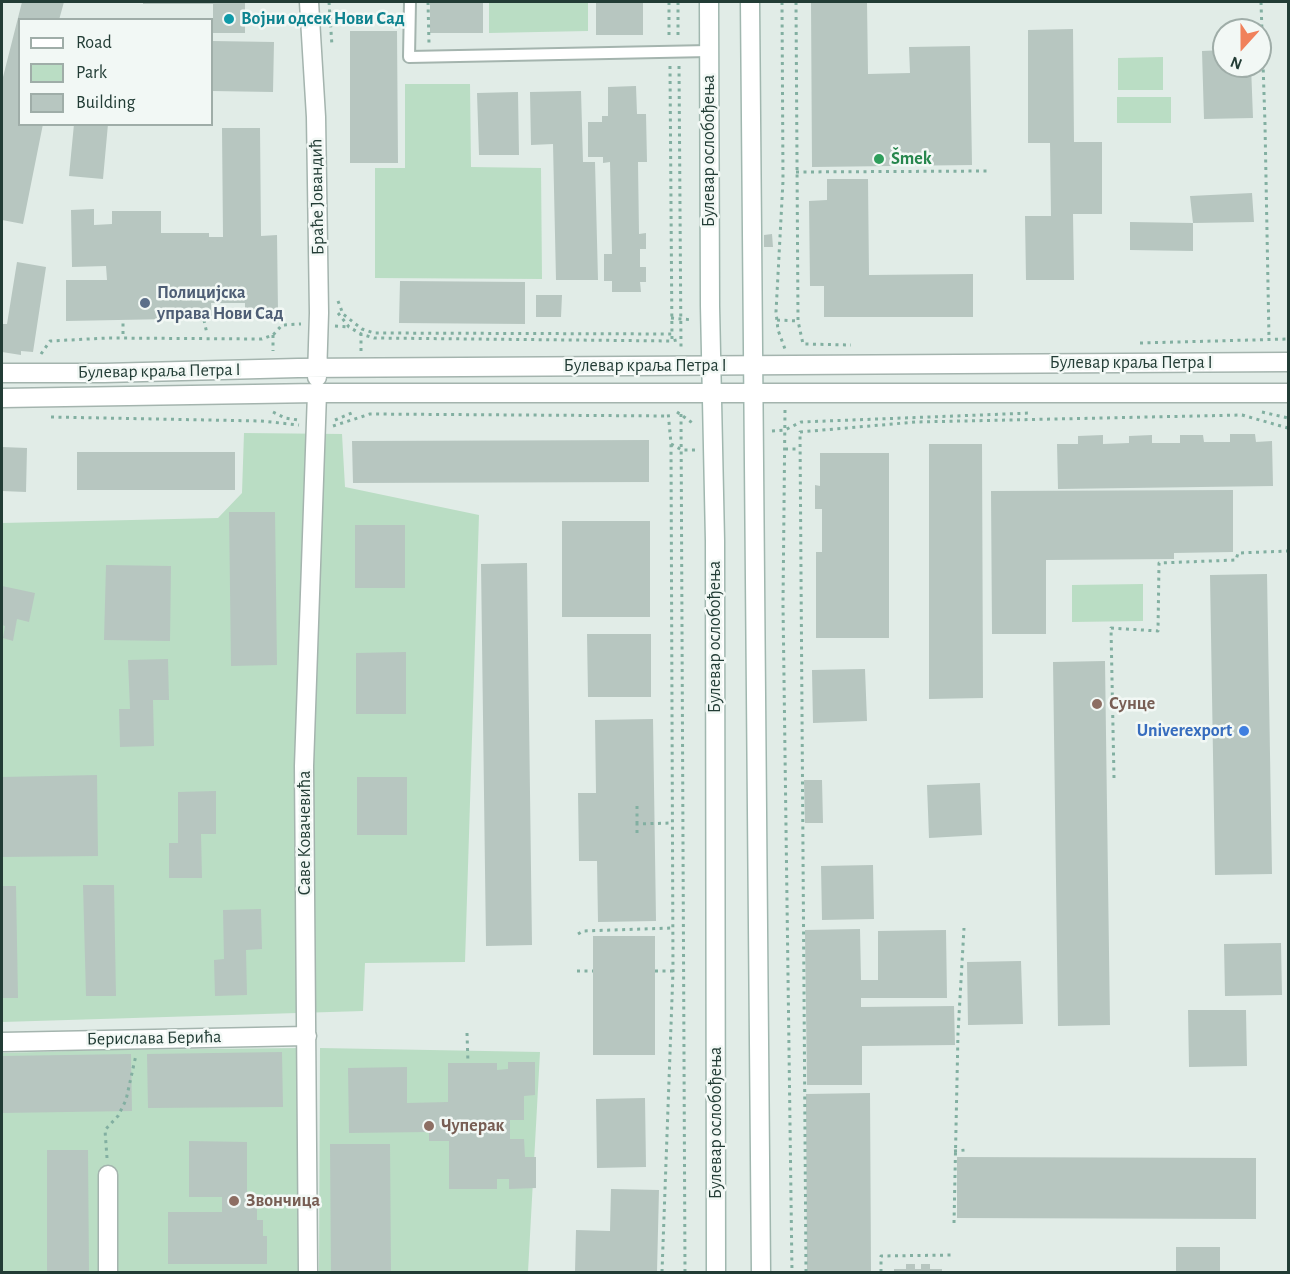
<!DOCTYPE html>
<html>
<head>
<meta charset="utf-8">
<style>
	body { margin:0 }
	#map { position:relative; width:1290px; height:1274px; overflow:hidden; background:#e1ece7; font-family:"Alegreya Sans",sans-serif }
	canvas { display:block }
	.frame { position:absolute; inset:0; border:3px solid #223c35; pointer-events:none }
	.legend { position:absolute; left:18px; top:18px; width:195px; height:108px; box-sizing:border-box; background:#f2f8f5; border:2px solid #9fada8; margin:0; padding:8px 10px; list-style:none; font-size:18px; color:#223c35 }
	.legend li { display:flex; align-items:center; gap:12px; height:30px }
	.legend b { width:30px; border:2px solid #9fada8 }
	.north { position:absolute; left:1212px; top:18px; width:60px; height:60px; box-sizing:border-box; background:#f2f8f5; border:2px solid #9fada8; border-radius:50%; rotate:201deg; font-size:16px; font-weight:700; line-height:24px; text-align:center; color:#223c35 }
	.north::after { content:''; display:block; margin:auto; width:21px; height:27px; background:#f0815b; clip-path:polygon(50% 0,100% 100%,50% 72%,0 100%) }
</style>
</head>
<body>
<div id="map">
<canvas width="1290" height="1274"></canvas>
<div class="frame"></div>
<ul class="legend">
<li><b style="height:8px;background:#fff"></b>Road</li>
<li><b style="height:16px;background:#baddc4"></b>Park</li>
<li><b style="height:16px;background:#b7c6c0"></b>Building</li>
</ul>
<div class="north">N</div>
</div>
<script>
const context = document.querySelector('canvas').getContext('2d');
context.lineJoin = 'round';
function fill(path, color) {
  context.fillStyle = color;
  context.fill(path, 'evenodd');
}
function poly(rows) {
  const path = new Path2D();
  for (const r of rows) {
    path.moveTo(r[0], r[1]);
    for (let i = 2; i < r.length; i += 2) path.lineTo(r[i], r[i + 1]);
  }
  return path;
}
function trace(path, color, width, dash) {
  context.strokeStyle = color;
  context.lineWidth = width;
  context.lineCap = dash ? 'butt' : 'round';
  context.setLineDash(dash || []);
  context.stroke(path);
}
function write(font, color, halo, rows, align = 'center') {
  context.font = font + ' "Alegreya Sans",sans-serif';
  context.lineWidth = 5;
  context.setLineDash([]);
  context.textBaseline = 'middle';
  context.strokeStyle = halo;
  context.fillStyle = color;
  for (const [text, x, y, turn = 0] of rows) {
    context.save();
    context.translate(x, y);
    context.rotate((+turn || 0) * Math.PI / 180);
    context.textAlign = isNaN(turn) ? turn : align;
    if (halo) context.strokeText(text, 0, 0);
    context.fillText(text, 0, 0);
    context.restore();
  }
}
fill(poly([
	[489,2,588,2,588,31,489,33],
	[1163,57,1163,90,1118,90,1118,58],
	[405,84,470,84,471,167,541,168,542,279,375,278,375,168,405,168],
	[1117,97,1171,97,1171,123,1117,123],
	[244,433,342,434,345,487,479,515,465,962,365,963,363,1011,2,1022,2,523,218,518,242,493],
	[1143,584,1143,621,1072,622,1072,585],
	[300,1048,298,1272,2,1272,2,1053,105,1050],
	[320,1048,540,1052,528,1272,319,1272]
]), '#baddc4');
fill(poly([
	[22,2,64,2,59,20,20,20,20,124,43,124,23,224,2,220,2,81],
	[143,2,245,2,245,33,213,33,213,4,143,4],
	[430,2,483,2,483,33,430,33],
	[596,2,643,2,643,35,596,35],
	[811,2,867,2,868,74,910,73,909,47,970,46,972,165,812,167],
	[1073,29,1074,142,1102,142,1102,214,1073,214,1074,280,1026,280,1025,216,1051,216,1050,143,1028,143,1028,30],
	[350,31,397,31,398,163,350,163],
	[212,41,274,42,273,92,212,91],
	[1224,50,1224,66,1251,66,1253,118,1204,119,1202,51],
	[636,86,637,114,646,114,647,162,638,162,639,234,646,233,646,249,640,249,640,267,646,267,646,282,640,282,641,292,612,292,612,281,604,281,604,254,612,254,610,162,603,163,603,157,588,157,588,122,602,122,602,116,608,116,608,87],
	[581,91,583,162,595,162,598,280,556,280,553,144,531,145,530,92],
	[518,92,519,155,479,155,477,93],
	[74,124,108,124,103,179,69,176],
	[222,128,260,128,261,236,277,235,278,312,245,312,245,303,211,303,212,320,197,321,197,312,170,312,170,319,66,321,66,280,107,280,106,266,72,267,71,210,94,209,94,225,112,224,112,211,161,211,161,233,209,233,209,237,223,237],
	[827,179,868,179,869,275,973,274,973,317,824,317,824,286,810,286,809,201,827,200],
	[1252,193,1254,222,1193,223,1190,196],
	[1130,222,1193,223,1193,251,1130,250],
	[772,234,773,247,764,247,764,235],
	[17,262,46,267,33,352,21,351,21,355,2,352,2,324,7,324],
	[400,281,525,282,525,324,399,323],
	[536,295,562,295,561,317,536,317],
	[1230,434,1255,434,1256,442,1272,441,1273,486,1058,489,1057,444,1078,444,1078,436,1103,435,1103,444,1129,443,1129,436,1152,435,1152,443,1180,443,1180,435,1203,435,1204,442,1230,442],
	[649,440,649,482,353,483,352,441],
	[929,444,982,444,983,698,929,699],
	[2,447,27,448,26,492,2,491],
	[77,452,235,452,235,490,77,490],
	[820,453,889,453,889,638,816,638,816,552,822,552,822,509,815,509,815,485,820,486],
	[1233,490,1233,552,1174,553,1174,559,1046,560,1046,634,992,634,991,491],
	[229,512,275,512,277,665,231,666],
	[562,521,650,521,650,617,562,617],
	[355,525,405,525,405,588,355,588],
	[527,563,532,945,486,946,481,564],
	[106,565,171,566,170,641,104,640],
	[1267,574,1272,874,1215,875,1210,575],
	[2,586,35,593,29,622,17,619,13,641,3,638,5,626,2,625],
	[587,634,651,634,651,697,588,697],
	[406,652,406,714,356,714,356,653],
	[168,659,169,700,153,700,154,746,120,747,119,709,130,709,128,660],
	[1105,661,1110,1025,1058,1026,1053,662],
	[865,669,867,721,813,723,812,670],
	[653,719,656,921,598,922,597,861,579,861,578,793,596,793,595,720],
	[97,775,98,856,2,857,2,777],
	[357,777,407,777,407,835,357,835],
	[804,780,822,780,823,823,805,823],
	[980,783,982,835,929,838,927,785],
	[216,791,216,834,201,834,202,878,169,878,169,843,178,843,178,792],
	[873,865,874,919,822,920,821,866],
	[83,885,114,885,116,996,86,996],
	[2,886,16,886,18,998,2,998],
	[261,909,262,949,246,950,247,995,215,996,214,960,224,959,223,910],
	[860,929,861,980,878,980,878,931,946,930,947,998,861,998,861,1007,954,1006,955,1045,862,1046,862,1085,807,1085,805,930],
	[593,936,655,936,655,1055,593,1055],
	[1281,943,1282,995,1225,996,1224,944],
	[1021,961,1023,1024,968,1025,967,962],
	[1188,1010,1246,1010,1247,1066,1189,1067],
	[282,1052,283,1107,148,1108,147,1054],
	[131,1054,132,1111,2,1113,2,1056],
	[508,1062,535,1062,535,1095,524,1096,524,1120,510,1120,510,1139,524,1139,525,1157,536,1157,536,1188,509,1189,509,1179,497,1179,497,1189,449,1189,449,1141,429,1141,429,1132,349,1133,348,1068,407,1067,407,1103,448,1102,448,1063,497,1063,497,1070,508,1069],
	[870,1093,871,1272,807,1272,806,1094],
	[645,1098,646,1167,597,1168,596,1099],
	[189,1141,247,1142,247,1205,257,1205,257,1220,263,1220,263,1236,267,1236,267,1264,168,1264,168,1212,222,1212,222,1197,189,1197],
	[330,1144,390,1144,391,1272,331,1272],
	[47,1150,88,1150,89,1272,47,1272],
	[957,1157,1256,1158,1256,1219,957,1218],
	[611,1189,659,1190,657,1272,575,1272,576,1230,610,1231],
	[1176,1247,1220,1247,1220,1272,1176,1272],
	[906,1264,915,1264,915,1269,921,1269,921,1264,930,1264,930,1269,942,1269,942,1272,894,1272,894,1269,906,1269]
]), '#b7c6c0');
const service = poly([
	[410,2,409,57,709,51]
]);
const minor = poly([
	[2,1042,307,1036],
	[108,1175,108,1272],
	[308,1272,304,766,317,393]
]);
const tertiary = poly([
	[309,2,316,117,319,313,317,377],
	[2,373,104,373,298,368,1288,362],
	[2,398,317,393,1288,393]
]);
const secondary = poly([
	[709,2,710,306,715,541,716,1272],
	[750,2,761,1272]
]);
trace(service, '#a4b4ae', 14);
trace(minor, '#a4b4ae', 21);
trace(tertiary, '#a4b4ae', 21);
trace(secondary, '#a0b7af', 21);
trace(poly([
	[329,2,332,46],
	[428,2,429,44],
	[669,2,669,39],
	[678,2,678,39],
	[782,2,783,181,776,312,778,330,785,349],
	[796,2,798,321,803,344,851,345],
	[1261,2,1265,124,1269,339],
	[670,66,672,341],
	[679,66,681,348],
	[796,172,990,171],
	[338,301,343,314,362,329,374,333,673,334],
	[338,313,349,327,361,334,374,338,672,341,681,339],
	[671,318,693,320],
	[204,320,207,334],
	[777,320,798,321],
	[335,326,349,327],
	[123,334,123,320],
	[273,335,273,351],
	[1140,343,1288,339],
	[361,351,361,334],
	[41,354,50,341,108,338,262,339,273,335,282,325,301,324],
	[785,410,783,604,792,1272],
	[273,412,285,418,298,420],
	[677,412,694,424],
	[1262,412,1288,418],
	[681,414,685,1272],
	[51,417,261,421,299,425],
	[335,420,354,412],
	[333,426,370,414,668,416],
	[772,431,785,430,801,422,1031,413],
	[671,444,682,450,695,450],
	[785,449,800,449],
	[1114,778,1111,628,1158,631,1159,563,1236,560,1238,553,1288,551],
	[637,824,637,804],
	[637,833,637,824,672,823],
	[578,934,583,931,673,928],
	[577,971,593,971],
	[655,971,673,971],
	[467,1033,468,1063],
	[954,1151,966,1150],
	[107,1158,105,1130,118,1116,126,1100,136,1055],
	[247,1197,291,1196],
	[954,1223,958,1033,964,928],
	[662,1272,673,971,671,444,668,411],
	[806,1272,800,432,916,422,1242,415,1288,428],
	[881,1272,881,1256,953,1255]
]), '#82afa1', 3, [3, 4.5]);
trace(service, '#fff', 10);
trace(minor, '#fff', 18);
trace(tertiary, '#fff', 18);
trace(secondary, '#fff', 18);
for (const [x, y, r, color] of [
	[229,19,6,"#0f9aa8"],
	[879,159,6,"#2e9e5b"],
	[145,303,6,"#5c6f8a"],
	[1097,704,6,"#8d6e63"],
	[1244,731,6,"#3f7fe0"],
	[429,1126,6,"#8d6e63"],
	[234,1201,6,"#8d6e63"]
]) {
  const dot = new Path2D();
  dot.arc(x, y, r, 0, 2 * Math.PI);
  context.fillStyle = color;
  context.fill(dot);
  trace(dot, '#f2f8f5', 2);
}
write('bold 18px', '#0d838f', '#f2f8f5', [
	["Војни одсек Нови Сад",241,19]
], 'left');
write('18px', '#223c35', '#f2f8f5', [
	["Булевар ослобођења",709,151,-90],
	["Браће Јовандић",317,197,-91],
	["Булевар краља Петра I",1131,363],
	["Булевар краља Петра I",645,366],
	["Булевар краља Петра I",159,371,-1],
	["Булевар ослобођења",715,637,-90],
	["Саве Ковачевића",305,833,-90],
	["Берислава Берића",154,1038,-1],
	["Булевар ослобођења",716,1123,-90]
]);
write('bold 18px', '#27864d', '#f2f8f5', [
	["Šmek",891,159]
], 'left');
write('bold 18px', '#4e5e75', '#f2f8f5', [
	["Полицијска",157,293],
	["управа Нови Сад",157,314]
], 'left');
write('bold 18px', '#785e54', '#f2f8f5', [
	["Сунце",1109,704],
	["Чуперак",441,1126],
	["Звончица",246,1201]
], 'left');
write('bold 18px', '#366cbe', '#f2f8f5', [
	["Univerexport",1232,731]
], 'right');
</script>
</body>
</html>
